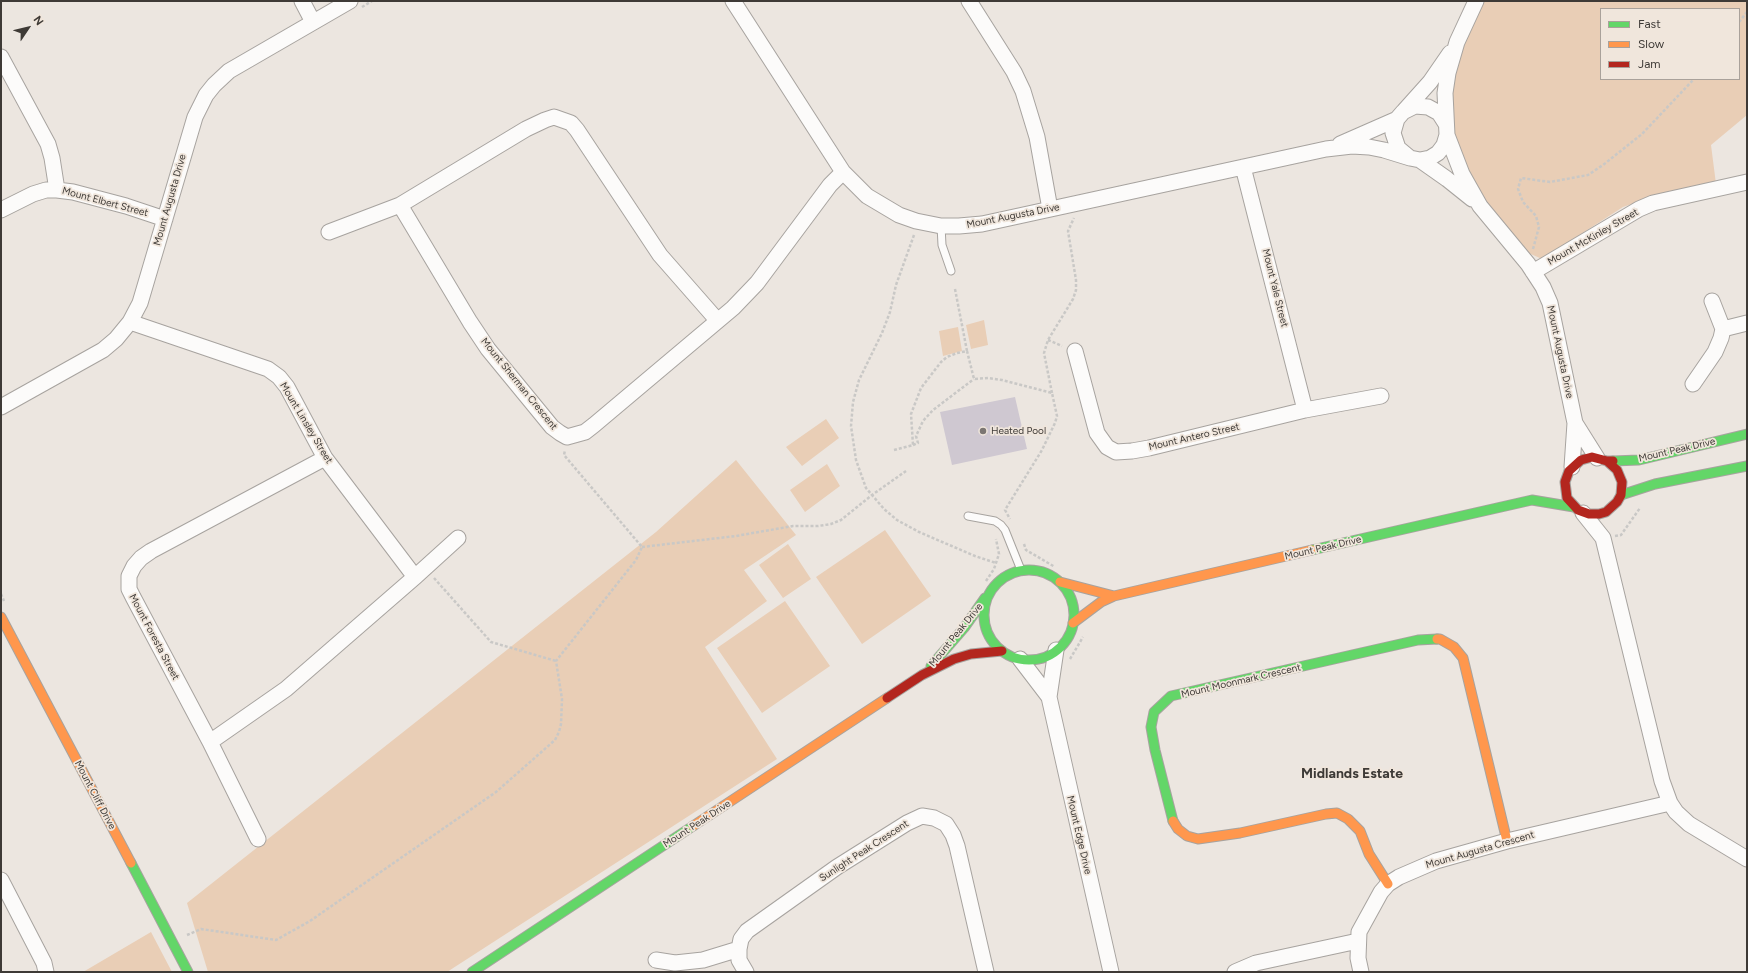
<!DOCTYPE html>
<html>
<head>
<meta charset="utf-8">
<style>
	body { margin:0 }
	#map { position:relative; width:1748px; height:973px; overflow:hidden; background:#ece6e0; font-family:Figtree,sans-serif }
	canvas { display:block }
	.frame { position:absolute; inset:0; border:2px solid #3e3a36; pointer-events:none }
	.legend { position:absolute; left:1600px; top:8px; width:140px; height:72px; box-sizing:border-box; background:#f0e6dc; border:1px solid #a9a19a; margin:0; padding:5px 7px; list-style:none; font-size:12px; color:#3e3a36 }
	.legend li { display:flex; align-items:center; gap:8px; height:20px }
	.legend b { width:20px; border:1px solid #a9a19a }
	.north { position:absolute; left:8px; top:8px; width:40px; height:40px; -webkit-text-stroke:3px #f0e6dc; paint-order:stroke; rotate:55deg; font-size:11px; font-weight:700; line-height:16px; text-align:center; color:#3e3a36 }
	.north::after { content:''; display:block; margin:auto; width:14px; height:18px; background:#3e3a36; clip-path:polygon(50% 0,100% 100%,50% 72%,0 100%) }
</style>
</head>
<body>
<div id="map">
<canvas width="1748" height="973"></canvas>
<div class="frame"></div>
<ul class="legend">
<li><b style="height:5px;background:#63d668"></b>Fast</li>
<li><b style="height:5px;background:#ff974d"></b>Slow</li>
<li><b style="height:5px;background:#b3261e"></b>Jam</li>
</ul>
<div class="north">N</div>
</div>
<script>
const context = document.querySelector('canvas').getContext('2d');
context.lineJoin = 'round';
function fill(path, color) {
  context.fillStyle = color;
  context.fill(path, 'evenodd');
}
function poly(rows) {
  const path = new Path2D();
  for (const r of rows) {
    if (r.length === 3) {
      path.moveTo(r[0] + r[2], r[1]);
      path.arc(r[0], r[1], r[2], 0, 2 * Math.PI);
      continue;
    }
    path.moveTo(r[0], r[1]);
    for (let i = 2; i < r.length; i += 2) path.lineTo(r[i], r[i + 1]);
  }
  return path;
}
function trace(path, color, width, dash) {
  context.strokeStyle = color;
  context.lineWidth = width;
  context.lineCap = dash ? 'butt' : 'round';
  context.setLineDash(dash || []);
  context.stroke(path);
}
function write(font, color, halo, rows, align = 'center') {
  context.font = font + ' Figtree,sans-serif';
  context.lineWidth = 3.5;
  context.setLineDash([]);
  context.textBaseline = 'middle';
  context.strokeStyle = halo;
  context.fillStyle = color;
  for (const [text, x, y, turn = 0] of rows) {
    context.save();
    context.translate(x, y);
    context.rotate((+turn || 0) * Math.PI / 180);
    context.textAlign = isNaN(turn) ? turn : align;
    if (halo) context.strokeText(text, 0, 0);
    context.fillText(text, 0, 0);
    context.restore();
  }
}
fill(poly([
	[1484,1,1747,1,1747,115,1711,145,1716,184,1649,198,1623,207,1542,259,1524,251,1472,184,1451,127,1452,86,1459,52],
	[1601,9,1739,9,1739,79,1601,79],
	[984,320,988,345,971,349,966,325],
	[958,327,962,351,943,356,939,331],
	[826,419,839,438,802,466,786,447],
	[736,460,796,535,744,570,767,601,705,647,777,759,447,972,208,972,187,903,656,532],
	[827,464,840,486,805,512,790,490],
	[885,530,931,596,862,644,816,577],
	[788,544,811,579,783,598,759,565],
	[785,601,830,666,762,713,717,648],
	[151,932,172,972,83,972]
]), '#e9ceb6');
fill(poly([
	[1015,397,1027,449,952,465,940,412]
]), '#cfc8d1');
const lane = poly([
	[941,226,942,245,951,271],
	[968,516,995,521,1001,525,1005,530,1021,570]
]);
const street = poly([
	[302,1,313,22],
	[733,1,843,172,867,196,899,215,916,221,941,226,959,226,982,224,1326,149,1352,146,1369,147,1384,150,1410,158],
	[969,1,1014,72,1023,91,1037,137,1050,209],
	[1,57,48,144,52,158,57,190],
	[1404,111,1430,82,1450,53],
	[1446,124,1439,113,1428,107,1415,106,1403,112,1397,119,1393,133,1398,148,1410,158,1420,160,1430,158,1438,153,1444,145,1447,135,1445,93,1448,73,1457,42,1476,1],
	[1447,135,1462,174,1480,206,1528,264,1543,287,1550,303,1575,423,1572,467],
	[1340,144,1397,119],
	[1420,160,1447,179,1472,199],
	[1243,167,1305,410],
	[400,205,470,322,488,349,552,427,560,433,567,437,585,432,594,425,733,308,757,283,830,185,843,172],
	[1,210,33,194,46,190,57,190,73,192,126,206,165,219],
	[329,232,400,205,526,129,545,120,554,117,571,123,577,130,660,255,717,320],
	[1533,272,1639,209,1653,203,1747,182],
	[130,322,268,369,279,377,287,387,325,458,415,577],
	[1723,329,1747,323],
	[1075,351,1097,433,1107,447,1116,452,1132,451,1149,448,1305,410,1381,396],
	[1693,384,1715,352,1721,338,1723,329,1712,301],
	[1,407,103,350,116,339,130,322,140,303,195,117,206,95,214,85,229,71,350,1],
	[1575,423,1597,458],
	[1583,513,1603,538,1662,781,1670,803,1676,812,1689,824,1747,859],
	[1056,650,1049,697,1111,972],
	[1020,659,1049,697],
	[210,742,286,689,415,577,458,538],
	[258,839,210,742,133,597,129,589,129,576,134,566,141,558,151,551,325,458],
	[1,880,44,963,46,972],
	[656,960,675,963,703,960,739,949],
	[746,972,739,960,739,949,741,939,747,931,837,867,907,823,922,816,934,818,946,824,953,835,957,846,986,972],
	[1235,972,1256,963,1358,941],
	[1361,972,1358,958,1359,932,1381,892,1388,884,1399,877,1436,861,1507,841,1670,803]
]);
const fast = poly([
	[1613,461,1639,460,1747,434],
	[1621,495,1655,484,1747,466],
	[1312,550,1532,500,1574,507],
	[1029,615,45],
	[931,666,964,628,985,598],
	[1173,821,1155,750,1151,727,1154,712,1171,696,1418,640,1437,639],
	[131,863,188,972],
	[472,972,693,826]
]);
const slow = poly([
	[1060,582,1114,596],
	[1,617,131,863],
	[1073,623,1101,602,1114,596,1312,550],
	[1437,639,1440,639,1454,647,1463,658,1507,841],
	[1173,821,1178,829,1187,836,1198,839,1240,833,1326,814,1337,813,1348,819,1360,831,1369,854,1388,884],
	[693,826,887,698]
]);
const jam = poly([
	[1607,461,1617,470,1622,482,1621,495,1617,502,1606,512,1599,514,1589,514,1578,510,1567,498,1565,482,1569,471,1581,460,1592,457,1607,461,1613,461],
	[887,698,922,675,954,659,971,654,1002,651]
]);
trace(lane, '#a7a39f', 9);
trace(street, '#a7a39f', 17);
trace(fast, '#a7a39f', 11);
trace(slow, '#a7a39f', 11);
trace(jam, '#a7a39f', 11);
trace(poly([
	[362,7,372,1],
	[1739,22,1747,12],
	[914,235,896,285,890,312,882,333,859,380,853,402,851,426,856,460,866,488,884,509,897,520,919,532,975,556,996,563],
	[1533,249,1539,227,1536,216,1523,202,1518,189,1521,178,1550,182,1588,175,1603,165,1642,134,1694,79],
	[955,289,967,351],
	[1048,340,1062,346],
	[1052,393,1044,353,1048,340,1073,299,1076,290,1076,280,1068,231,1074,218],
	[913,445,918,443,916,436,923,421,933,410,974,379],
	[894,450,913,445,911,414,921,388,941,362,947,357,957,353,967,351,974,379,988,378,1002,380,1052,393,1057,416,1055,423,1042,450,1005,510,1010,519],
	[1615,536,1621,535,1640,508],
	[1024,544,1026,550,1055,567],
	[642,547,736,536,793,526,818,526,831,524,841,520,872,495,906,471],
	[434,578,491,642,556,661],
	[986,581,994,569,999,554,996,539],
	[1,594,4,601],
	[1070,659,1083,637],
	[187,935,201,929,276,940,310,921,496,792,555,740,559,732,561,724,562,699,556,661,636,560,642,547,564,455,565,450]
]), '#c9c8c6', 2.5, [3, 2]);
trace(lane, '#fcfbfa', 7);
trace(street, '#fcfbfa', 15);
trace(fast, '#63d668', 9);
trace(slow, '#ff974d', 9);
trace(jam, '#b3261e', 9);
for (const [x, y, r, color] of [
	[983,431,4,"#7b7672"]
]) {
  const dot = new Path2D();
  dot.arc(x, y, r, 0, 2 * Math.PI);
  context.fillStyle = color;
  context.fill(dot);
  trace(dot, '#f0e6dc', 1.5);
}
write('10px', '#3e3a36', '#f0e6dc', [
	["Mount Augusta Drive",170,200,-74],
	["Mount Elbert Street",105,202,15],
	["Mount Augusta Drive",1013,216,-11],
	["Mount McKinley Street",1593,237,-30],
	["Mount Yale Street",1275,288,76],
	["Mount Augusta Drive",1560,352,78],
	["Mount Sherman Crescent",519,384,51],
	["Mount Linsley Street",306,423,59],
	["Mount Antero Street",1194,437,-13],
	["Mount Peak Drive",1677,450,-13],
	["Mount Peak Drive",1323,548,-13],
	["Mount Peak Drive",956,635,-51],
	["Mount Foresta Street",154,637,62],
	["Mount Moonmark Crescent",1241,681,-13],
	["Mount Cliff Drive",95,795,62],
	["Mount Peak Drive",697,824,-33],
	["Mount Edge Drive",1079,835,77],
	["Mount Augusta Crescent",1480,850,-16],
	["Sunlight Peak Crescent",864,851,-33]
]);
write('10px', '#3e3a36', '#f0e6dc', [
	["Heated Pool",991,431]
], 'left');
write('bold 14px', '#3e3a36', '#f0e6dc', [
	["Midlands Estate",1352,774]
]);
</script>
</body>
</html>
